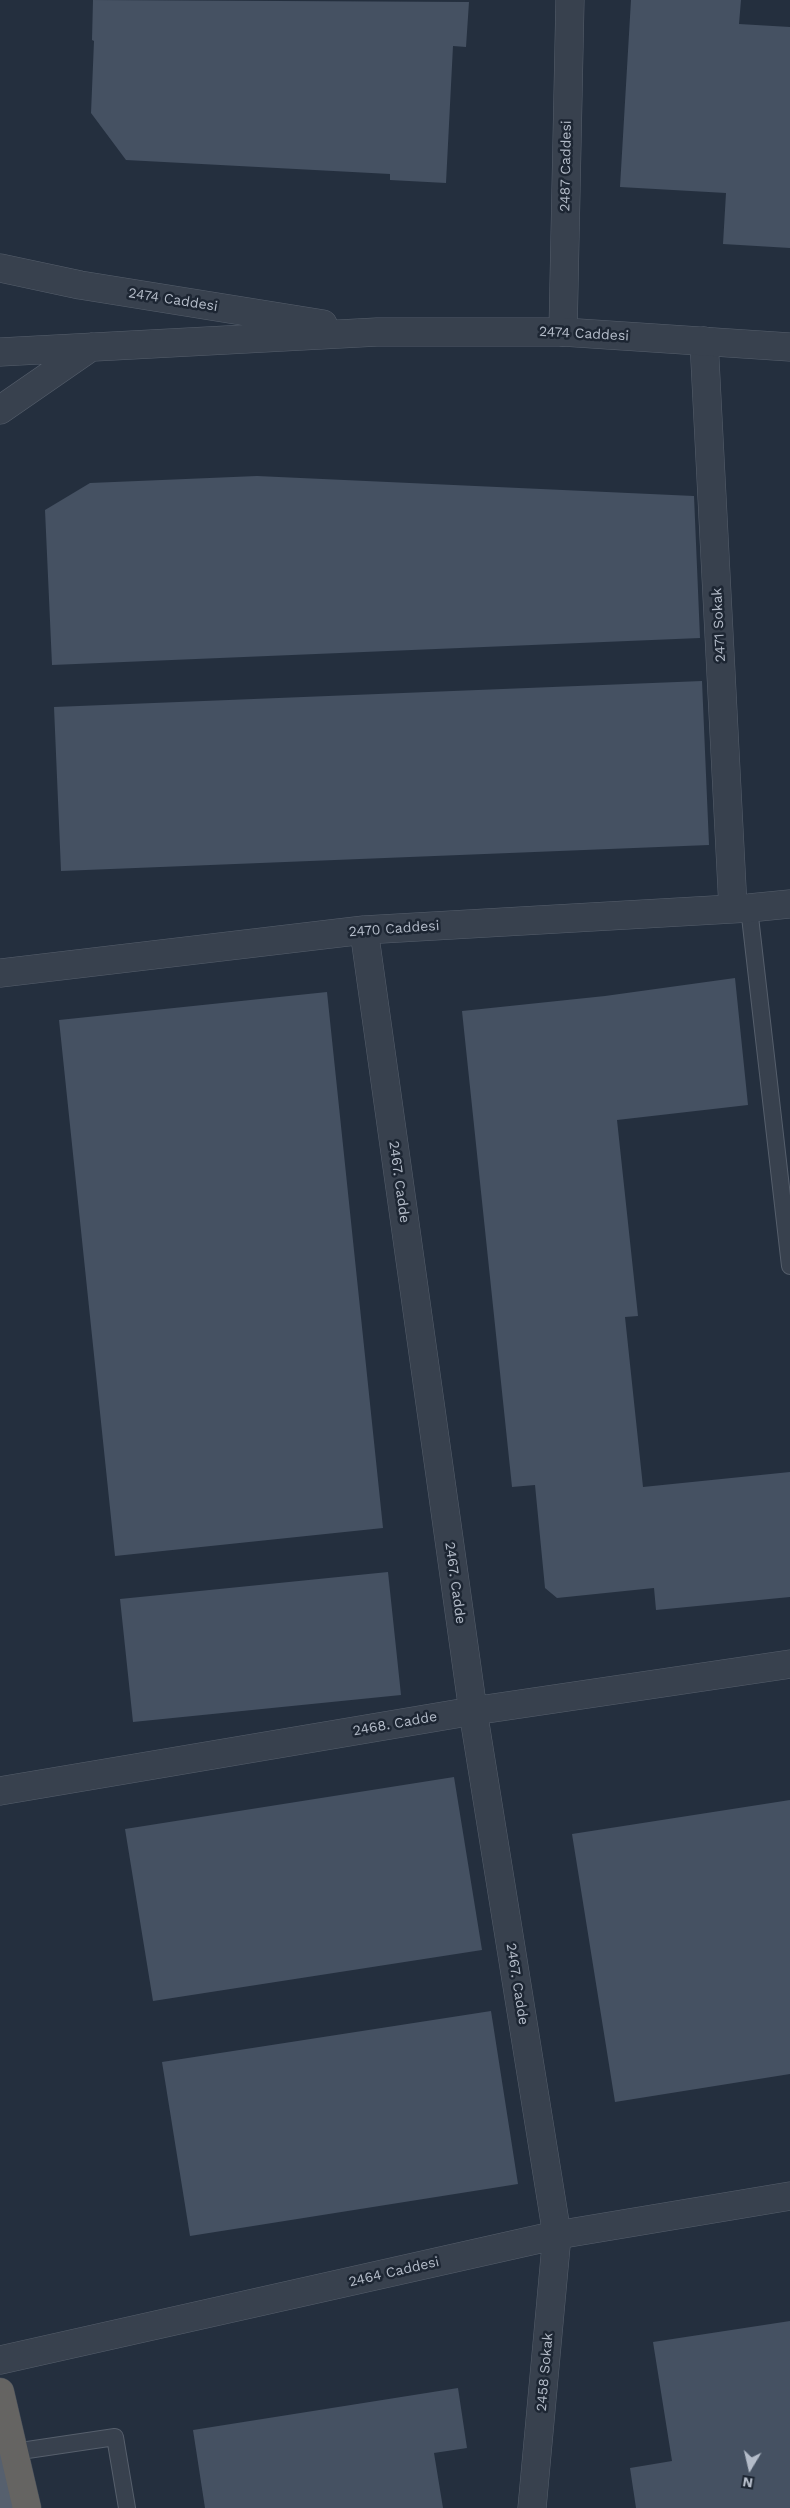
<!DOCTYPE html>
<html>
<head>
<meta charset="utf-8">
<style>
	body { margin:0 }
	#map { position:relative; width:790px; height:2508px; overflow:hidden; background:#242f3e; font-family:"Work Sans",sans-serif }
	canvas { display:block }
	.north { position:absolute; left:725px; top:2443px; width:50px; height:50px; -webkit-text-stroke:4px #1d2633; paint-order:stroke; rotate:189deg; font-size:14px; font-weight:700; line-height:20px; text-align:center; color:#b4bcc9 }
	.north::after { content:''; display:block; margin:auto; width:18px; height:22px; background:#b4bcc9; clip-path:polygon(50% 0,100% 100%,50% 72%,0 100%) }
</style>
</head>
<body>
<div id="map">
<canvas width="790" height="2508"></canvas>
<div class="north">N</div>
</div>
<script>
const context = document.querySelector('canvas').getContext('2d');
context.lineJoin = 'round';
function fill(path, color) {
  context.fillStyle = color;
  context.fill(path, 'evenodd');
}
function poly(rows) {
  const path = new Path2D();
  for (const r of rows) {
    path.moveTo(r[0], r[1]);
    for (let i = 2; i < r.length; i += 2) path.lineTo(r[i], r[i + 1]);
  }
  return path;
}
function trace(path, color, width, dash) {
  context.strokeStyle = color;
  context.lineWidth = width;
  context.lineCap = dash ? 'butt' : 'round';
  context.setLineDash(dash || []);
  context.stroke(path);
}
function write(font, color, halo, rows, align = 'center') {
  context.font = font + ' "Work Sans",sans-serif';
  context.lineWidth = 5;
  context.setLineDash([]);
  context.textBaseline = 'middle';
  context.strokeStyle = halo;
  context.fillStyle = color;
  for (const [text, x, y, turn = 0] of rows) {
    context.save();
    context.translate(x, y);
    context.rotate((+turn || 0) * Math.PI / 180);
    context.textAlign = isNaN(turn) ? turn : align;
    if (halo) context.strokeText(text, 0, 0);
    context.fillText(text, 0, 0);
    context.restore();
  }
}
fill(poly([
	[93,0,469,2,466,47,453,46,446,183,390,180,390,174,126,160,91,113,94,41,92,40],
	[631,0,741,0,739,24,790,27,790,248,723,244,726,193,620,187],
	[257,476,694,496,700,638,52,665,45,510,90,483],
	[702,681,709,845,61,871,54,707],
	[735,978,748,1105,617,1120,638,1316,625,1317,643,1487,790,1472,790,1597,656,1610,654,1588,557,1598,545,1588,535,1485,512,1487,462,1011,605,996],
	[327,992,383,1528,115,1556,59,1020],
	[388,1572,401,1695,133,1722,120,1599],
	[454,1777,482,1950,153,2001,125,1829],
	[790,1800,790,2074,615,2102,572,1834],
	[491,2011,518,2184,190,2236,162,2062],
	[790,2321,790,2508,636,2508,630,2468,672,2461,653,2342],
	[458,2388,467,2448,434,2453,443,2508,205,2508,193,2430]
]), '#455162');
const service = poly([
	[749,908,790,1266],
	[14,2452,115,2437,127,2508]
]);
const minor = poly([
	[563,332,570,0],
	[704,341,733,908],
	[364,930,473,1711,557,2235,532,2508],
	[0,973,364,930,749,908,790,904],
	[0,1791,473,1711,790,1664],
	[0,2360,557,2235,790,2196]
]);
const tertiary = poly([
	[0,268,80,285,323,324],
	[0,352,377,332,563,332,790,347],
	[0,410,91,347]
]);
const primary = poly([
	[1,2435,9,2508]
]);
const trunk = poly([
	[0,2392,27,2508]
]);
trace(service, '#565f6c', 18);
trace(minor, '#565f6c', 29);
trace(tertiary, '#565f6c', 29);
trace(primary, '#414a57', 29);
trace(trunk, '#434c59', 29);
trace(service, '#38414e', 16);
trace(minor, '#38414e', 28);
trace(tertiary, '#38414e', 28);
trace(primary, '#56606e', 28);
trace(trunk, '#656462', 28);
write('14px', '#b4bcc9', '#1d2633', [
	["2487 Caddesi",566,166,-89],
	["2474 Caddesi",173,300,9],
	["2474 Caddesi",584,334,3],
	["2471 Sokak",719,625,-93],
	["2470 Caddesi",394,929,-4],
	["2467. Cadde",399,1182,82],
	["2467. Cadde",455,1583,82],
	["2468. Cadde",395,1724,-10],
	["2467. Cadde",517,1984,81],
	["2464 Caddesi",394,2272,-13],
	["2458 Sokak",545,2372,-85]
]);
</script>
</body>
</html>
